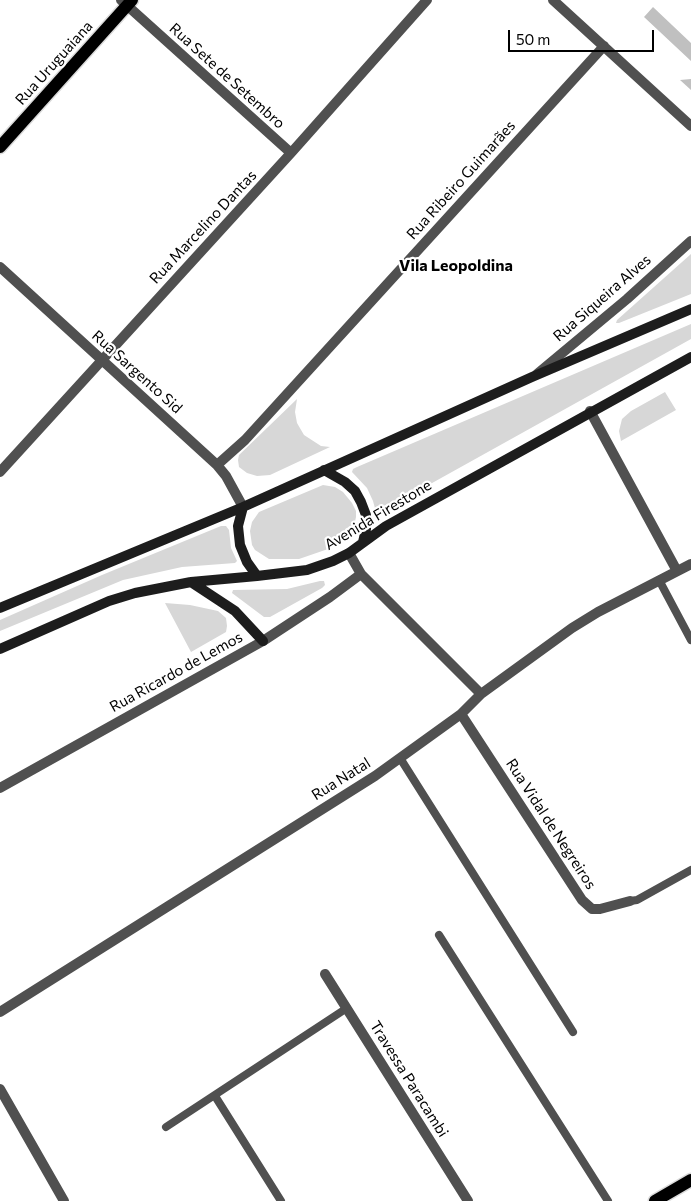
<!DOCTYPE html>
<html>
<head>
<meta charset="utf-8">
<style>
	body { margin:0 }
	#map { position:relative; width:691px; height:1201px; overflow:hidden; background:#fff; font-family:Commissioner,sans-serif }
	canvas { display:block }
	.scale { position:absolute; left:508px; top:30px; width:146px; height:22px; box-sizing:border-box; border:2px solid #000; border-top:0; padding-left:6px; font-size:15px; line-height:18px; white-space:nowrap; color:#000; -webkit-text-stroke:4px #fff; paint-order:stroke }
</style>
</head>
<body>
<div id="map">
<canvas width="691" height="1201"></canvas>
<div class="scale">50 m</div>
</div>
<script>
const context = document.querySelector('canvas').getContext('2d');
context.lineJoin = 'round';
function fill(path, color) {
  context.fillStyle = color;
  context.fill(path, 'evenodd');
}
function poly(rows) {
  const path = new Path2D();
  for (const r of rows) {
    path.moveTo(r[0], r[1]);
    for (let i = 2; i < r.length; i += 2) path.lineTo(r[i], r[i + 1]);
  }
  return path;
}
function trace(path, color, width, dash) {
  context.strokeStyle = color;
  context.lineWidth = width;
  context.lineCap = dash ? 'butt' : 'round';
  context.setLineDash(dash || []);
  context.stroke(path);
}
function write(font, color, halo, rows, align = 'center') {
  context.font = font + ' Commissioner,sans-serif';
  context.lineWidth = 4.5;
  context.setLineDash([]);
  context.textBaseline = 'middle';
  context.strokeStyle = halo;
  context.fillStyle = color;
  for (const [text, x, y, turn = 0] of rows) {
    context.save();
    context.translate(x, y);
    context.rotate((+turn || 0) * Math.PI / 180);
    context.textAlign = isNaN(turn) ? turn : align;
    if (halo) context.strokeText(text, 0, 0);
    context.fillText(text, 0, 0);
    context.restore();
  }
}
fill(poly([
	[691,254,691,294,619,323,616,323,617,320],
	[691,324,691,339,380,512,376,512,373,501,367,488,352,472,353,469,357,467],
	[665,392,676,410,621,441,619,431,622,419,631,411],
	[297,399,295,412,297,423,304,435,321,446,330,447,270,475,257,476,247,473,239,467,238,460,239,455],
	[323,485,335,487,343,492,352,503,356,511,356,517,354,526,351,532,328,549,299,559,269,559,255,550,252,545,250,531,252,522,259,512],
	[221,526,226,526,229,530,231,548,237,561,235,563,182,567,123,580,0,631,0,620,102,575],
	[320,581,324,581,325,585,322,588,270,617,264,617,232,593,233,590,287,589],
	[165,603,190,605,218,611,226,618,227,626,226,632,191,652]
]), '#d7d7d7');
fill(poly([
	[653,7,691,43,691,61,644,17],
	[691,79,691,90,680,80]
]), '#c0c0c0');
const primary = poly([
	[0,147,132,0],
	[655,1201,691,1180]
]);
trace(primary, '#dbdbdb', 15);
trace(poly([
	[659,580,691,640],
	[400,758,573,1032],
	[630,901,637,900,691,870],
	[439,935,608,1201],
	[215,1096,281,1201],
	[166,1127,347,1008]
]), '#505050', 8);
trace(poly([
	[121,0,291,153],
	[553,0,691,126],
	[0,267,217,465,226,476,243,507],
	[537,374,627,299,691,241],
	[590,411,677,571],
	[217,465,245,440,604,46],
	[0,472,291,153,427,0],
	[349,553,361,574,481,694],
	[461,714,582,900,592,909,600,909,630,901],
	[0,788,263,641,330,597,361,574],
	[325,974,468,1201],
	[0,1012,375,776,461,714,481,694,572,628,598,612,691,564],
	[0,1089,64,1201]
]), '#505050', 10);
trace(poly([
	[324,470,345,482,355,491,361,502,366,515,366,529,363,542],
	[243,507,238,526,240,545,247,562,257,576],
	[191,582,235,611,263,641],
	[0,608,243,507,532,377,691,309],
	[0,649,109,601,135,593,191,582,257,576,307,570,333,561,349,553,386,526,691,357]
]), '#1d1d1d', 10);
trace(primary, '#000', 12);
write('15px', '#000', '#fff', [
	["Rua Uruguaiana",54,63,-48],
	["Rua Sete de Setembro",227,76,42],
	["Rua Ribeiro Guimarães",461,180,-48],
	["Rua Marcelino Dantas",203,227,-47],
	["Rua Siqueira Alves",602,298,-41],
	["Rua Sargento Sid",137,372,42],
	["Avenida Firestone",378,515,-31],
	["Rua Ricardo de Lemos",176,672,-29],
	["Rua Natal",341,779,-32],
	["Rua Vidal de Negreiros",551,824,57],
	["Travessa Paracambi",409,1079,58]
]);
write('bold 16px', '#000', '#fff', [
	["Vila Leopoldina",456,266]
]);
</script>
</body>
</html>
